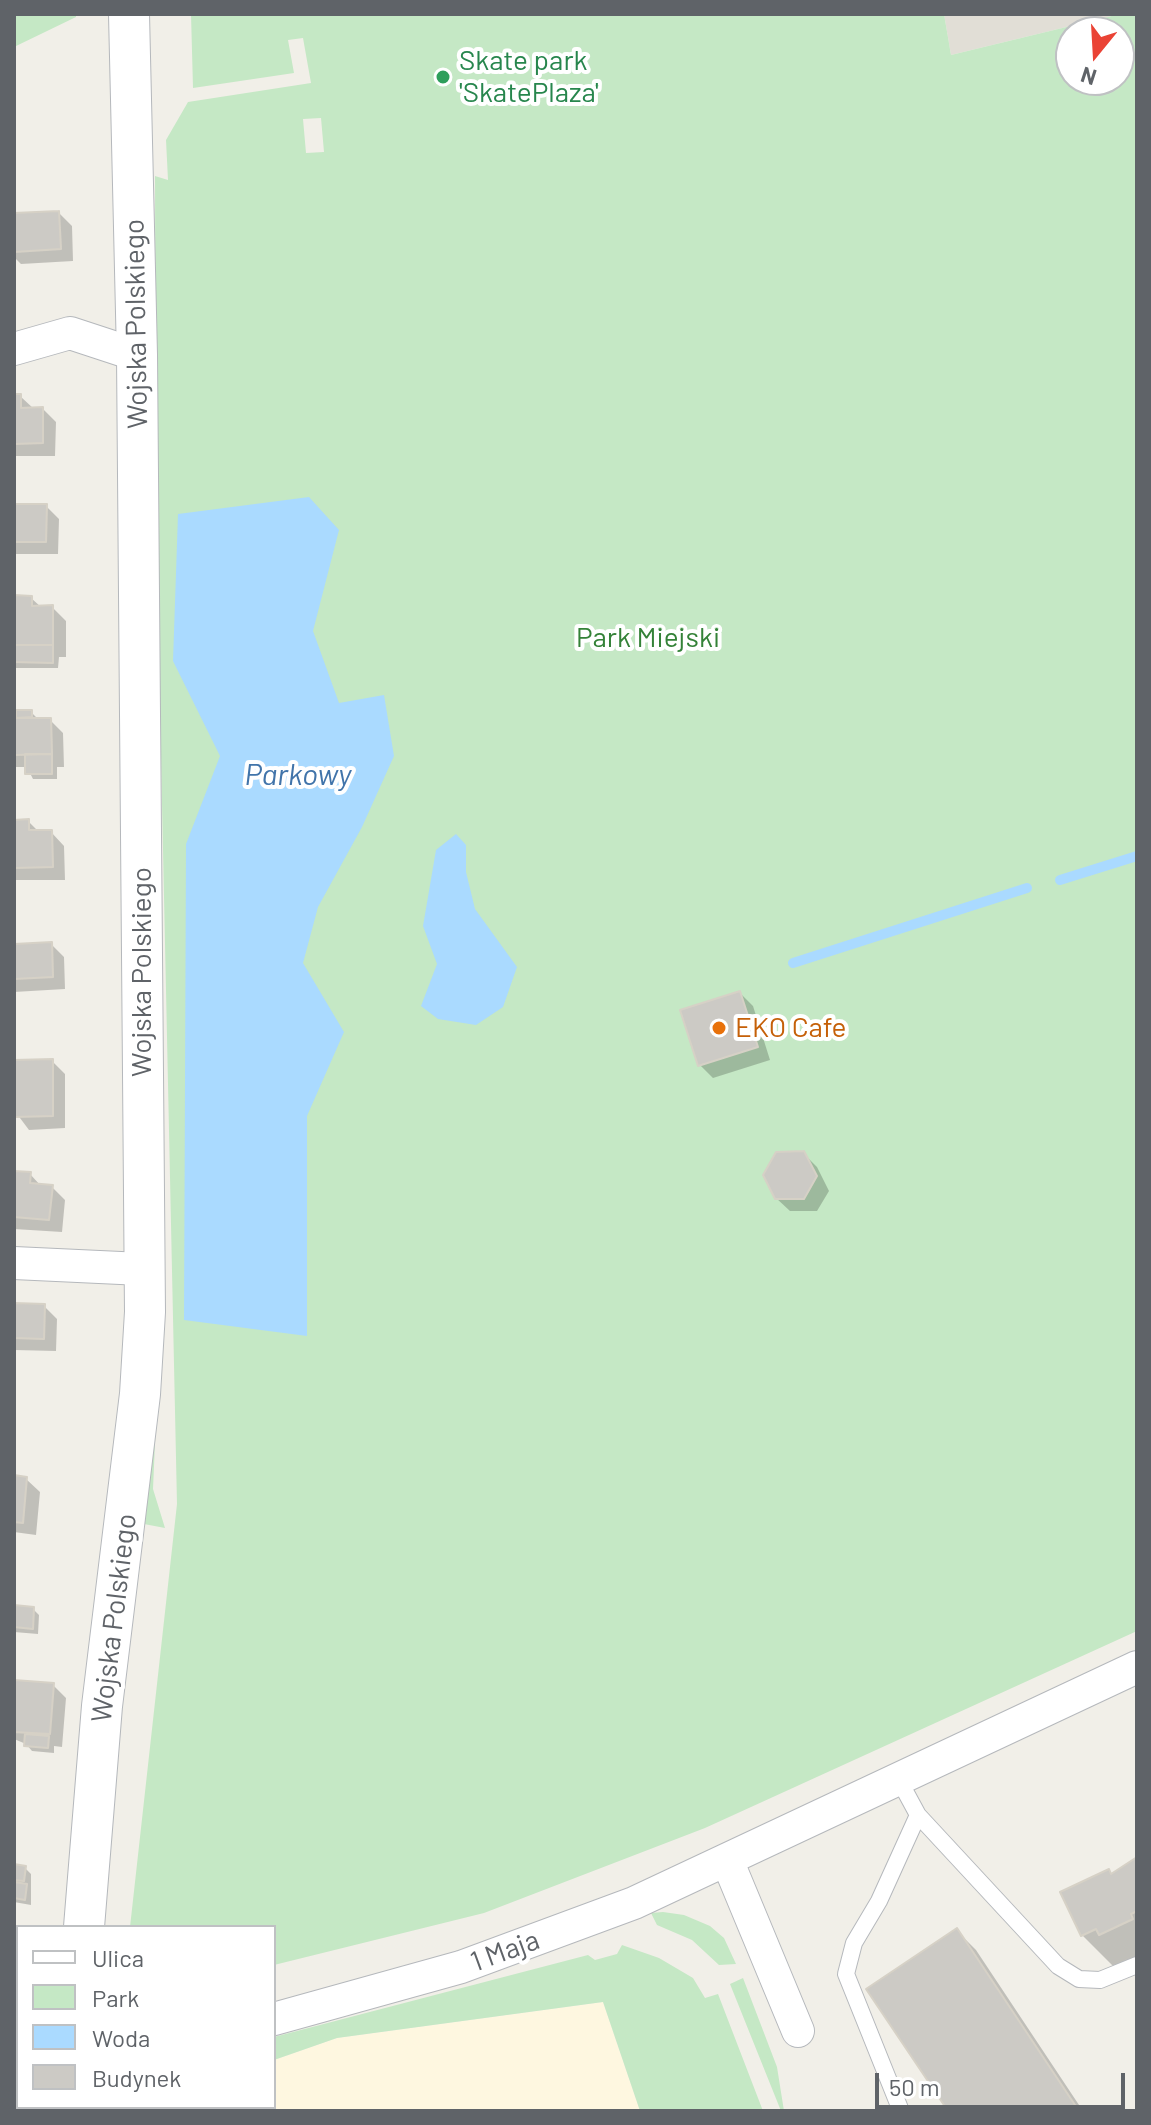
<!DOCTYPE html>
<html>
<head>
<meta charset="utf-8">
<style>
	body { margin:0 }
	#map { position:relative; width:1151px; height:2125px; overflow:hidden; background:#f1efe8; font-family:Barlow,sans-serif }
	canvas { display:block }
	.frame { position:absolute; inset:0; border:16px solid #5f6368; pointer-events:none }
	.legend { position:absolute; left:16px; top:1925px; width:260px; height:184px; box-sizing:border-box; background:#fff; border:2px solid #bfc1c3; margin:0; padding:10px 14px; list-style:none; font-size:24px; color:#5f6368 }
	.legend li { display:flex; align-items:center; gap:16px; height:40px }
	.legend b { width:40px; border:2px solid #bfc1c3 }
	.north { position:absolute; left:1055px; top:16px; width:80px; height:80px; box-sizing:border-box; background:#fff; border:2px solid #bfc1c3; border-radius:50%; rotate:198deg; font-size:22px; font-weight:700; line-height:32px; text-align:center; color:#5f6368 }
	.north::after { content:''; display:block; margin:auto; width:28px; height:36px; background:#ea4335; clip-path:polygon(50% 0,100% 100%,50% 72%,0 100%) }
	.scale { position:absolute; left:875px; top:2073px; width:250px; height:36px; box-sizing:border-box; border:4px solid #5f6368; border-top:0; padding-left:10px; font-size:24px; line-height:28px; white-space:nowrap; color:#5f6368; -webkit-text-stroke:6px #fff; paint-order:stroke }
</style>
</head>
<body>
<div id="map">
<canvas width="1151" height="2125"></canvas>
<div class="frame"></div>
<ul class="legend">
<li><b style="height:10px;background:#fff"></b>Ulica</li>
<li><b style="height:22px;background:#c5e8c5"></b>Park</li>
<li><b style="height:22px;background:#aadaff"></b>Woda</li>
<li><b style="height:22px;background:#cccac5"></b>Budynek</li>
</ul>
<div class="north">N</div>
<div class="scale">50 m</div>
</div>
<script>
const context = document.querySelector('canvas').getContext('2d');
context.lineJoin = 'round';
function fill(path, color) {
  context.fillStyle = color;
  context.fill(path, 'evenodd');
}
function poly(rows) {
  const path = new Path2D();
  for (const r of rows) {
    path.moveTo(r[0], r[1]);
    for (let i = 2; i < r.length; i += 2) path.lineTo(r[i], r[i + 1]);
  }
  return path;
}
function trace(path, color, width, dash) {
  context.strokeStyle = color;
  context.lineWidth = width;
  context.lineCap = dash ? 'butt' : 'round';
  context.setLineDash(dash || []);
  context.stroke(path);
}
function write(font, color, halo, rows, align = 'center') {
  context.font = font + ' Barlow,sans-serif';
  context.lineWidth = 8;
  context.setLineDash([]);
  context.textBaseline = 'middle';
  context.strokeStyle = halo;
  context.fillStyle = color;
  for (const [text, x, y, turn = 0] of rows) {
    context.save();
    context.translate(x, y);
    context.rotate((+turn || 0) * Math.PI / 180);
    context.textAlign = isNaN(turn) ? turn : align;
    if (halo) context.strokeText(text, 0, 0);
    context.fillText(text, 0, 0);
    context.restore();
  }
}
fill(poly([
	[603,2002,640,2111,173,2111,176,2107,274,2107,274,2060,337,2038]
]), '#fef7e0');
fill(poly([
	[944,14,1120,14,951,55]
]), '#e1ded6');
fill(poly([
	[14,14,76,14,76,17,14,47],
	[191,14,944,14,951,55,1120,14,1137,14,1137,1631,705,1828,484,1913,274,1965,274,1927,130,1927,177,1504,156,523,155,176,168,180,166,140,188,102,311,83,303,38,288,40,294,73,193,88],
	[1071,32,1119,32,1119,80,1071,80],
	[321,118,324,152,306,153,303,119],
	[156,1420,153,1489,165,1528,144,1524],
	[663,1912,684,1915,710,1926,724,1938,736,1964,719,1965,692,1940,657,1925,651,1913],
	[622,1945,659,1958,693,1978,705,1998,718,1994,763,2111,640,2111,603,2002,337,2038,274,2060,274,2037,588,1955,595,1960,617,1954],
	[743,1978,777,2067,784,2111,781,2111,730,1984]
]), '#c5e8c5');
fill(poly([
	[309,497,339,530,313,631,339,703,384,695,394,756,362,827,318,907,303,963,344,1032,307,1116,307,1336,184,1320,186,844,220,756,173,661,178,514],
	[456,834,466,845,466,872,475,909,517,967,503,1007,476,1025,438,1019,421,1006,437,964,423,926,436,850]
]), '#aadaff');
fill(poly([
	[59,213,72,226,73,261,21,264,14,257,14,215],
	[14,396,20,396,34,409,43,409,56,422,55,456,14,456],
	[14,506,46,506,59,519,58,554,14,554],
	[14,597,31,598,41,607,52,607,66,621,66,657,59,657,58,668,14,668],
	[18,712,31,712,37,718,50,720,63,733,64,767,57,767,57,779,33,779,27,767,14,767,14,720,18,720],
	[28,821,39,832,51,832,64,846,65,880,14,880,14,833],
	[51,944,64,957,65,989,14,992,14,958],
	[740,993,753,1006,770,1060,713,1078,700,1065],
	[52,1061,65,1074,65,1128,29,1130,14,1110,14,1062],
	[803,1153,817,1167,829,1191,817,1211,790,1211,776,1198],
	[30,1174,41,1186,52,1187,65,1200,62,1232,14,1229,14,1184],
	[14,1305,44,1306,57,1319,56,1351,14,1350],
	[14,1477,26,1479,40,1492,36,1535,14,1532],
	[14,1607,33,1609,39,1615,38,1634,14,1632],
	[14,1682,53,1685,66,1698,62,1747,54,1746,54,1753,32,1751,26,1744,14,1739],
	[1137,1859,1137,1968,1117,1970,1082,1935,1112,1875],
	[14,1866,25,1868,31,1874,31,1905,14,1902],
	[957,1931,976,1950,1083,2111,951,2111]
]), '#0003');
trace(poly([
	[1060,880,1137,856],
	[793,963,1027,888]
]), '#aadaff', 10);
const building = poly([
	[59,211,61,249,14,252,14,213,59,211],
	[14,394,21,394,21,408,43,407,43,443,14,444,14,394],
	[14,504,47,504,46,542,14,542,14,504],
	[14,595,32,596,32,606,53,605,53,645,14,645,14,595],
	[14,645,53,645,53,663,14,662,14,645],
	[16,710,32,710,32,717,16,718,16,710],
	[14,718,51,718,52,754,14,755,14,718],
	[25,754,52,754,52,774,25,774,25,754],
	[29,819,29,830,52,830,53,867,14,868,14,820,29,819],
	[52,942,53,977,14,979,14,944,52,942],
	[740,991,758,1047,698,1066,680,1010,740,991],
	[53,1059,53,1116,14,1117,14,1060,53,1059],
	[804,1151,817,1176,804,1199,775,1199,763,1175,776,1152,804,1151],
	[14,1171,31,1172,30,1183,53,1185,49,1220,14,1217,14,1171],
	[14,1303,45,1304,44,1339,14,1338,14,1303],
	[14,1475,27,1477,23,1523,14,1522,14,1475],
	[14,1605,34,1607,33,1629,14,1627,14,1605],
	[14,1680,54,1683,50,1734,14,1732,14,1680],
	[25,1734,49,1736,48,1748,24,1746,25,1734],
	[1137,1857,1137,1911,1131,1914,1133,1919,1099,1935,1096,1929,1081,1936,1060,1892,1109,1869,1111,1874,1137,1857],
	[14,1864,26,1866,24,1881,14,1880,14,1864],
	[14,1882,27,1884,25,1900,14,1898,14,1882],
	[957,1928,1079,2111,948,2111,866,1989,957,1928]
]);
fill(building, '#cccac5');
trace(building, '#d6d1c6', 2);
const service = poly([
	[899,1780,918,1815,1058,1966,1079,1979,1100,1980,1137,1965],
	[901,2111,846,1974,854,1943,879,1901,918,1815]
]);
const minor = poly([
	[14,349,70,333,137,355],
	[14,1263,142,1269],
	[727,1860,798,2031],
	[274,2019,461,1967,634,1903,1137,1667],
	[14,2082,18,2081]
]);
const tertiary = poly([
	[84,1927,102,1706,140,1394,145,1312,137,355,129,14],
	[94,2107,94,2111]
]);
trace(service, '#b5b8bc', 18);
trace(minor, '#b5b8bc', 34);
trace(tertiary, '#b5b8bc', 42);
trace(service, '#fff', 16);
trace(minor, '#fff', 32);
trace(tertiary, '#fff', 40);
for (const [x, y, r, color] of [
	[443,77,8,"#2e9e5b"],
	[719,1028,8,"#e8710a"]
]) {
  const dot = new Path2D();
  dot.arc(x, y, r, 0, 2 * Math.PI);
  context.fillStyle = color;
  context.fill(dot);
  trace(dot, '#fff', 3);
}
write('28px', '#27864d', '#fff', [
	["Skate park",459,61],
	["'SkatePlaza'",459,93]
], 'left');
write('28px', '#5f6368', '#fff', [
	["Wojska Polskiego",136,324,-91],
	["Wojska Polskiego",142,972,-90],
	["Wojska Polskiego",114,1618,-83],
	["1 Maja",505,1951,-20]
]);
write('28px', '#348238', '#fff', [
	["Park Miejski",648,638]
]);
write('28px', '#c56008', '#fff', [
	["EKO Cafe",735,1028]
], 'left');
write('italic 30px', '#4174aa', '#fff', [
	["Parkowy",298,775]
]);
</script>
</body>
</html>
